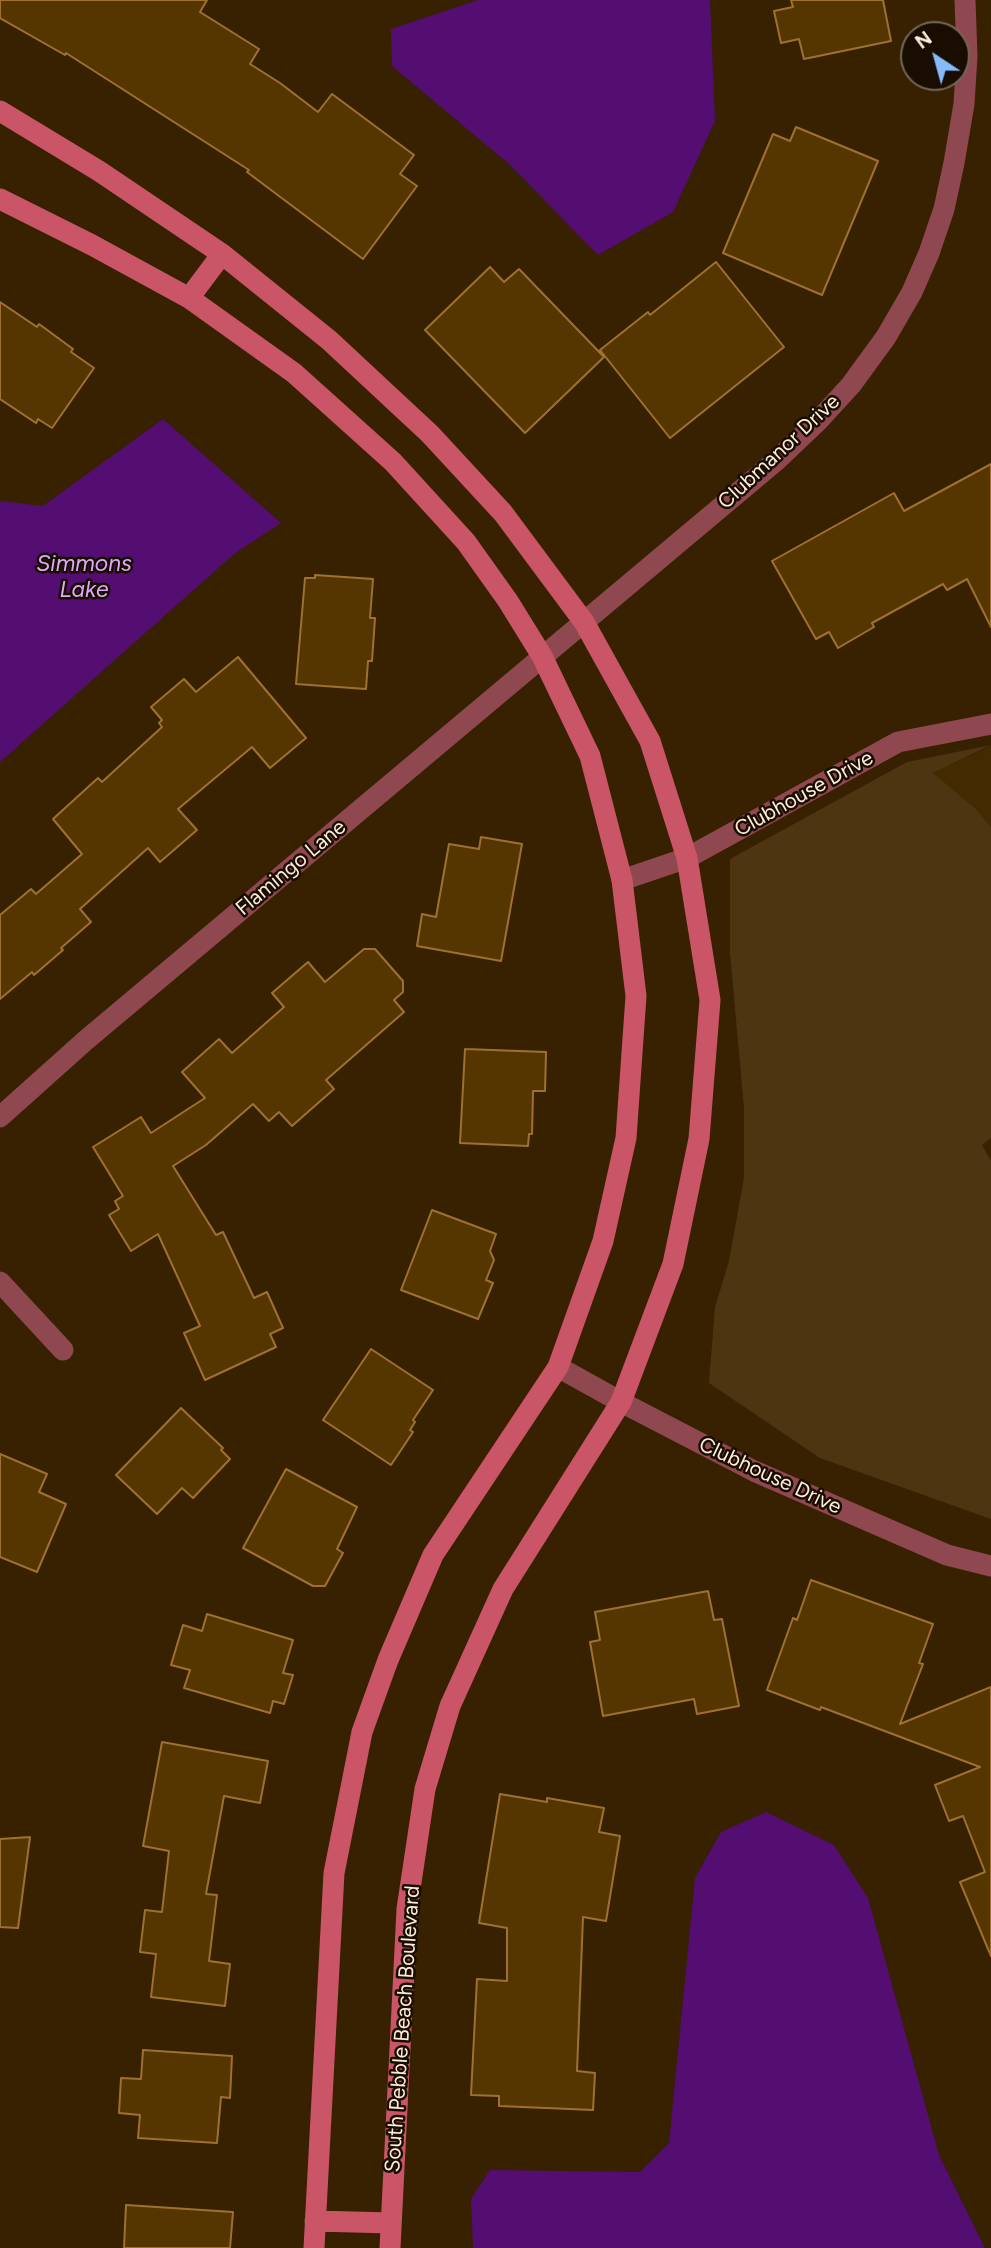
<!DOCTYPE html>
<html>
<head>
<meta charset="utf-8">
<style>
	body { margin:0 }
	#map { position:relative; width:991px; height:2248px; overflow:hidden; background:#372100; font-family:Figtree,sans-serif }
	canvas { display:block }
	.north { position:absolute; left:900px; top:21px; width:70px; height:70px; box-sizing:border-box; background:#190c00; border:2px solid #746657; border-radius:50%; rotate:324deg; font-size:19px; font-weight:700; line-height:28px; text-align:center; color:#fcedda }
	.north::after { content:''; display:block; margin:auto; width:24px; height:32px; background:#85bbfb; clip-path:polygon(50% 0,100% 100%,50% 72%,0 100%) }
</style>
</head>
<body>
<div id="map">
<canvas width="991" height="2248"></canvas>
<div class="north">N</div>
</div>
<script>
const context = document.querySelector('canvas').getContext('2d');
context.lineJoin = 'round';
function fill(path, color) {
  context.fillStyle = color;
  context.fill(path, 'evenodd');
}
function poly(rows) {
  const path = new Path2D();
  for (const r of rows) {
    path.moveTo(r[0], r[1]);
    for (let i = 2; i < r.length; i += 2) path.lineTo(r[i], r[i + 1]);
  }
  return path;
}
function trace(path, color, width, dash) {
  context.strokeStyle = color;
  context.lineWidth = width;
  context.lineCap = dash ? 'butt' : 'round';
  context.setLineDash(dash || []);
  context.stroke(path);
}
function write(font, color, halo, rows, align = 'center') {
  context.font = font + ' Figtree,sans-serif';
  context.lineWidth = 5;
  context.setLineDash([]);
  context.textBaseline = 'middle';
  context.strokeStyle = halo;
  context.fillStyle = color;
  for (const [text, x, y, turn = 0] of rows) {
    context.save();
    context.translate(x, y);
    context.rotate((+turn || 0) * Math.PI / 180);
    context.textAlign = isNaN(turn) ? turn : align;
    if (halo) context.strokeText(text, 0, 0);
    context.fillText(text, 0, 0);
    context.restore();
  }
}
fill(poly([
	[991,746,991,827,976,809,932,773]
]), '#432a01');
fill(poly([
	[991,745,933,773,976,809,991,827,991,1138,982,1145,991,1161,991,1519,820,1458,709,1383,715,1307,729,1261,744,1178,744,1108,730,953,730,859,907,762]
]), '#4e3512');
fill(poly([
	[478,0,710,0,715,121,673,212,598,255,509,164,392,66,391,29],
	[163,419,281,523,234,554,0,762,0,501,43,506],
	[766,1812,834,1845,868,1898,939,2155,985,2248,473,2248,471,2199,490,2170,640,2172,669,2143,695,1878,721,1832]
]), '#540d71');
const building = poly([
	[0,0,207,0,200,12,259,49,250,64,280,83,318,112,332,94,414,155,400,174,417,186,363,259,247,172,249,170,66,53,65,55,0,18,0,0],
	[791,0,883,0,891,41,804,59,799,39,781,43,774,11,793,7,791,0],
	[796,127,878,161,822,295,723,253,773,134,790,141,796,127],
	[716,262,784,347,670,438,600,350,648,312,650,315,716,262],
	[490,267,504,282,519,269,604,357,525,433,425,330,490,267],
	[0,302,37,327,39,324,73,349,71,352,94,368,52,428,38,419,36,423,0,399,0,302],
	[991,464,991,627,967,579,947,590,943,584,872,623,874,627,838,648,829,632,816,639,772,561,894,493,904,511,991,464],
	[315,575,373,579,370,618,375,618,372,661,368,661,366,689,296,684,305,578,315,578,315,575],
	[238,657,306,738,270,768,252,747,178,809,197,830,160,862,148,848,80,909,91,922,61,948,63,950,34,975,32,972,0,999,0,915,31,889,36,894,82,854,53,819,98,778,102,782,162,727,159,723,162,720,151,707,184,679,196,692,238,657],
	[481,837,522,844,501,961,417,946,422,914,436,917,449,844,479,849,481,837],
	[364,949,375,949,403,981,403,992,394,1000,404,1012,326,1080,334,1089,292,1126,279,1112,269,1121,253,1104,206,1145,173,1166,216,1235,223,1232,254,1298,267,1292,283,1328,270,1334,276,1347,205,1380,184,1333,200,1326,158,1234,131,1251,109,1215,119,1209,115,1201,123,1196,93,1147,141,1117,151,1133,205,1098,182,1072,219,1039,232,1053,284,1007,272,993,308,962,325,982,364,949],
	[465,1049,546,1052,545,1091,533,1091,532,1134,529,1134,528,1146,460,1143,465,1049],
	[432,1210,496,1234,490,1251,494,1260,486,1280,493,1283,478,1319,401,1290,432,1210],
	[371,1349,433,1390,413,1420,415,1422,410,1430,413,1432,391,1465,323,1420,371,1349],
	[181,1408,223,1448,221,1450,230,1459,193,1498,182,1488,157,1514,116,1475,181,1408],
	[0,1454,47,1474,39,1492,66,1504,37,1572,0,1557,0,1454],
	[286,1469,357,1507,337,1549,343,1553,325,1586,313,1586,243,1548,286,1469],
	[811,1580,933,1624,919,1663,923,1664,900,1724,991,1687,991,1956,960,1882,985,1872,963,1816,949,1821,935,1785,980,1767,821,1707,820,1710,767,1690,793,1618,797,1620,811,1580],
	[708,1591,714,1620,722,1619,739,1706,697,1714,694,1699,603,1716,590,1642,600,1640,595,1612,708,1591],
	[207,1614,293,1640,283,1673,293,1675,284,1704,273,1701,270,1713,184,1688,190,1670,171,1665,183,1625,202,1631,207,1614],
	[162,1742,268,1761,260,1803,224,1796,206,1894,217,1895,209,1961,230,1964,225,2006,151,1997,156,1954,140,1952,145,1910,162,1912,169,1851,143,1846,162,1742],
	[500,1794,547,1802,547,1798,604,1808,599,1832,620,1836,606,1921,583,1917,577,2071,595,2073,593,2110,499,2106,499,2096,471,2095,477,1979,507,1981,507,1928,479,1923,500,1794],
	[30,1837,18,1928,0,1927,0,1839,30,1837],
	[143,2050,232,2056,230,2098,221,2097,217,2143,138,2138,140,2115,119,2113,121,2078,141,2079,143,2050],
	[126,2205,233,2212,230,2248,124,2248,126,2205]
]);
fill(building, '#553500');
trace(building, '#9e7131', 2);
trace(poly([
	[622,880,687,858,898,742,991,724],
	[0,1117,86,1040,777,460,818,421,851,385,886,337,912,292,929,253,944,209,954,163,964,104,967,56,965,0],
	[0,1282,63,1350],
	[558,1367,621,1402,754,1471,947,1555,991,1566]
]), '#8f4750', 21);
trace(poly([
	[0,111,99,171,222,254,329,340,430,434,503,513,584,622,650,741,687,858,710,1000,699,1139,673,1264,621,1402,503,1589,450,1706,425,1789,407,1909,390,2248],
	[0,199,92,245,189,298,294,373,393,462,466,542,508,601,542,656,590,756,622,880,636,996,626,1138,603,1241,558,1367,433,1555,388,1660,362,1732,334,1873,314,2248],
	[189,298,222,254],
	[315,2221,391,2223]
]), '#c95567', 21);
write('21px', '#fcedda', '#190c00', [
	["Clubmanor Drive",779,452,-43],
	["Clubhouse Drive",804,794,-29],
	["Flamingo Lane",291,868,-40],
	["Clubhouse Drive",770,1476,25],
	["South Pebble Beach Boulevard",403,2029,-86]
]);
write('italic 23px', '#dbabf5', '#190c00', [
	["Simmons",84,564],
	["Lake",84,590]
]);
</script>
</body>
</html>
